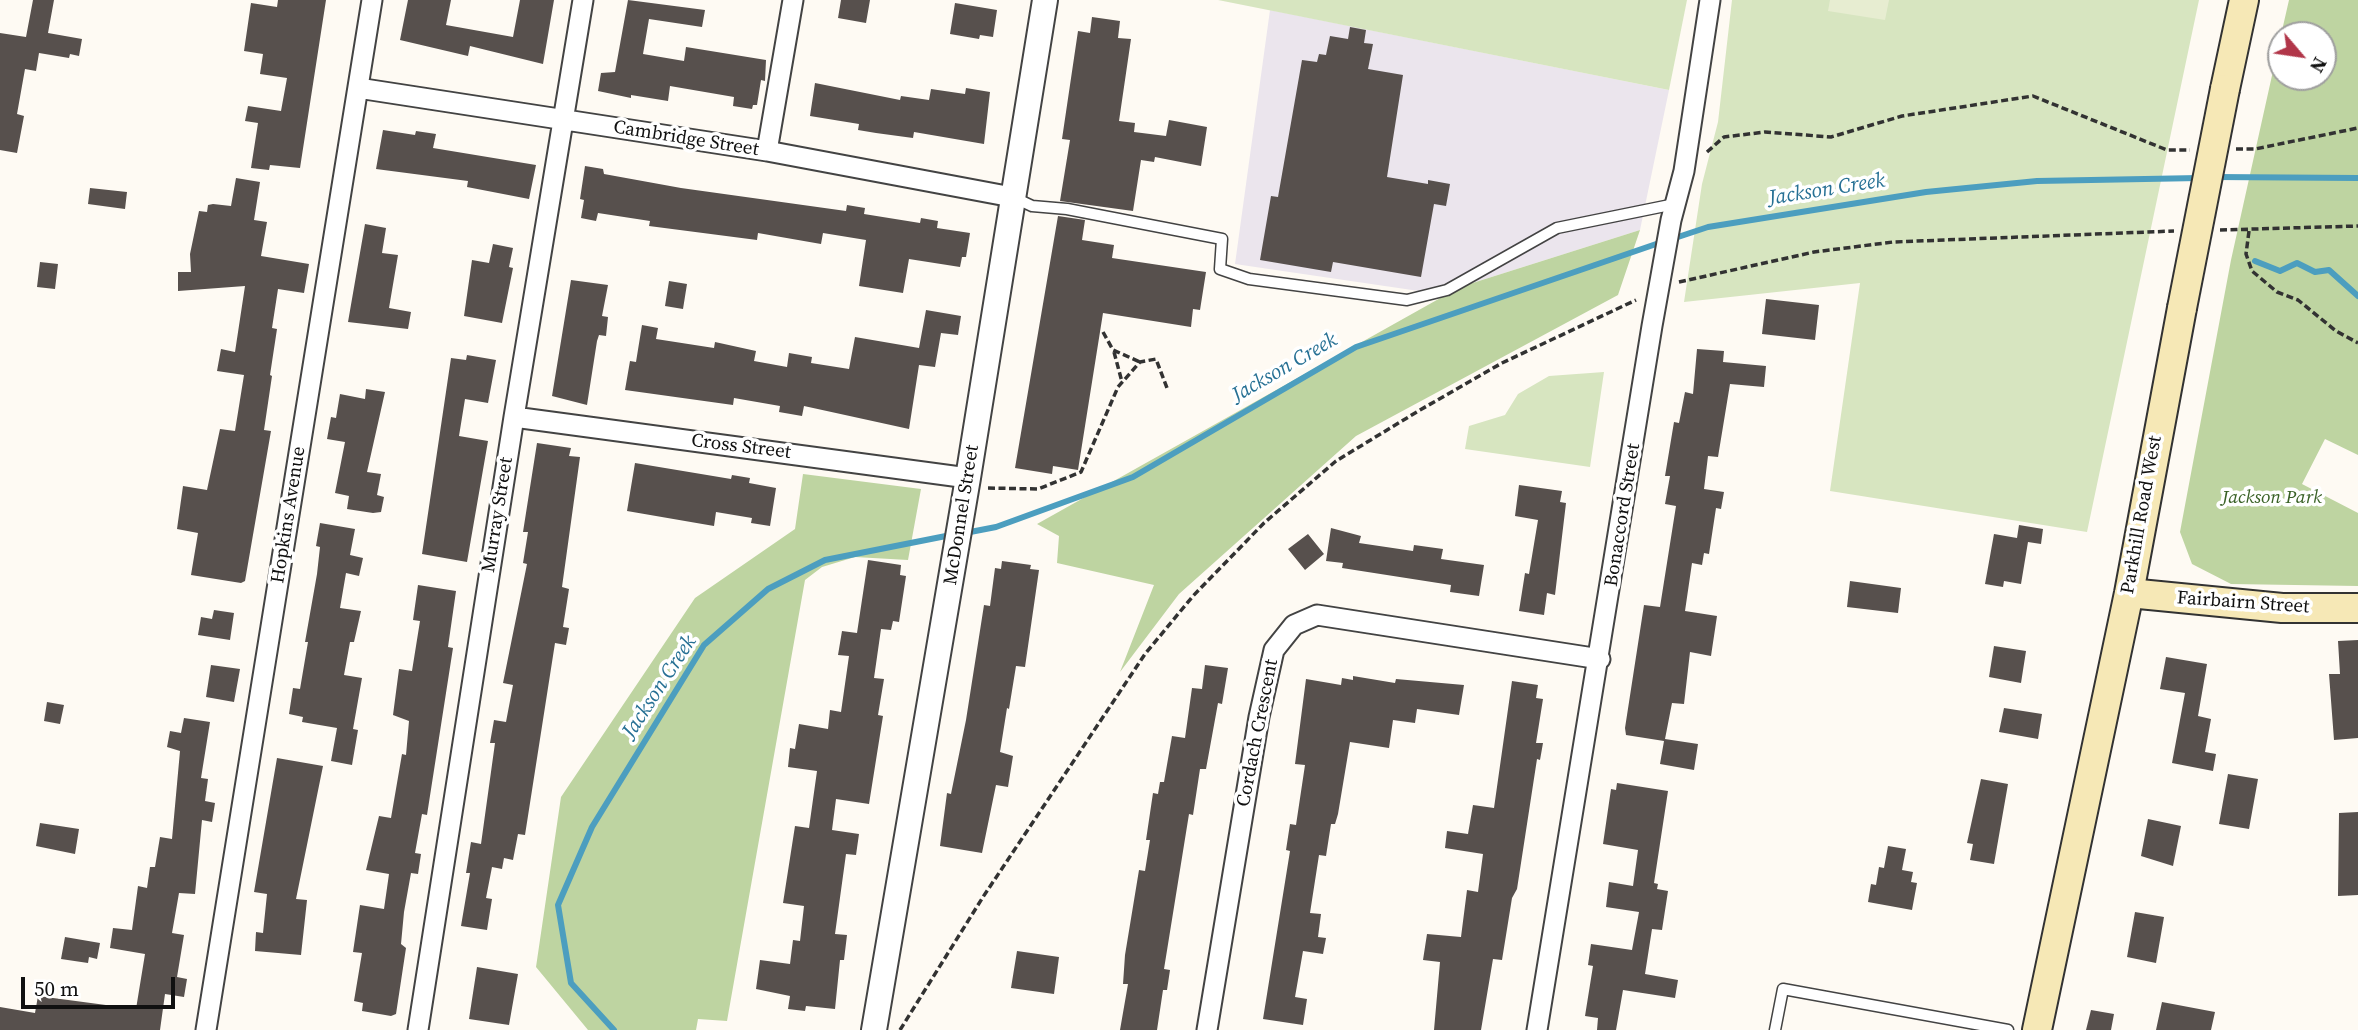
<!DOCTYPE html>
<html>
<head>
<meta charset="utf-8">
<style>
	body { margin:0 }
	#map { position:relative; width:2358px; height:1030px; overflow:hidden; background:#fefaf3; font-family:"Source Serif 4",serif }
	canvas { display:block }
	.north { position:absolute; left:2267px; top:21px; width:70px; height:70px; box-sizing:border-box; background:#fff; border:2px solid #9f9f9f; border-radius:50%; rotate:119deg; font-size:19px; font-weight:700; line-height:28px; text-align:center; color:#101010 }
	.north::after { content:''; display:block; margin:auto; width:24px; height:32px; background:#b13649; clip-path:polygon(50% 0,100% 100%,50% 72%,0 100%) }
	.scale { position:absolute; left:21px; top:977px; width:154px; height:32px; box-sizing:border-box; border:4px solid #101010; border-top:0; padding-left:9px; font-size:21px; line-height:24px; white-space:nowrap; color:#101010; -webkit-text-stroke:5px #fff; paint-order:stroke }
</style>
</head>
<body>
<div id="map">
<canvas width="2358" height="1030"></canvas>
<div class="north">N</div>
<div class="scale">50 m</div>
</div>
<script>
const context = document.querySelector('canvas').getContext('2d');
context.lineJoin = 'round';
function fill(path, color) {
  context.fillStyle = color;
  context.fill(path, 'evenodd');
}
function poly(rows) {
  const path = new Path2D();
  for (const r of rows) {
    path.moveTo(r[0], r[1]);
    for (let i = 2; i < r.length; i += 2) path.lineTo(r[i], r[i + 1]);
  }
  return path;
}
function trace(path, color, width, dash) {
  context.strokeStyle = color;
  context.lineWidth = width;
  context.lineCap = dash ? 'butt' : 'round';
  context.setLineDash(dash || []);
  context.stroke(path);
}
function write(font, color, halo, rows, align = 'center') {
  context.font = font + ' "Source Serif 4",serif';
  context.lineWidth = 7;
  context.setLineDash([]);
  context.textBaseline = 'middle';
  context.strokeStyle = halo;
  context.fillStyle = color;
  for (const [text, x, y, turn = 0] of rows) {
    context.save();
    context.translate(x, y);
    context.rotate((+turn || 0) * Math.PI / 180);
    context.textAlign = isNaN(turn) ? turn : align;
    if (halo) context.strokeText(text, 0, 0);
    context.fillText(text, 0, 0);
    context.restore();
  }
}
fill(poly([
	[1270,10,1669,90,1640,230,1460,287,1446,295,1235,264]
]), '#ebe5ed');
fill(poly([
	[1218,0,1687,0,1669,90],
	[1732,0,2199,0,2087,532,1830,491,1860,283,1684,302,1702,184,1718,122],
	[1604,372,1590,467,1465,449,1469,426,1505,415,1518,394,1549,376]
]), '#d7e5c0');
fill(poly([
	[2289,0,2358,0,2358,455,2325,439,2302,484,2358,513,2358,586,2231,584,2192,564,2180,532,2231,260,2281,35,2281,77,2323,77,2323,35,2281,35],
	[1640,230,1618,295,1356,436,1179,594,1120,672,1154,585,1057,563,1059,536,1037,524,1460,287],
	[803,474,921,489,908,560,855,557,822,567,805,580,727,1021,698,1019,696,1030,588,1030,536,967,561,797,695,598,795,529]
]), '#bed4a1');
fill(poly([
	[1830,0,1889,0,1885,20,1828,11]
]), '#e7edd1');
trace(poly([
	[2216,177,2358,178],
	[1672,239,1708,227,1926,192,2037,181,2199,178],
	[2255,261,2280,271,2297,263,2315,272,2329,270,2358,296],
	[965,533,996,527,1133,477,1356,347,1662,242],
	[614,1030,571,983,558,905,592,827,704,645,768,589,825,560,951,535]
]), '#4c9ebf', 6);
fill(poly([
	[33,0,54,0,48,33,82,39,79,56,70,54,69,58,39,53,36,71,25,69,17,114,24,116,17,153,0,150,0,33,26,37],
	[278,0,326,0,300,168,270,165,269,170,251,168,258,123,245,121,248,106,281,111,287,78,260,74,263,54,244,51,251,3,277,7],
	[408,0,451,0,446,25,513,37,520,0,554,0,543,64,470,46,468,56,400,40],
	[628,0,705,10,702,27,649,19,643,54,684,61,686,47,766,60,765,81,761,80,757,105,753,105,752,109,733,106,734,97,670,86,668,101,631,95,631,98,598,91,601,73,615,72],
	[841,0,870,0,866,23,838,18],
	[955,3,997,10,993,37,980,35,979,39,950,34],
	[1092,17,1120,21,1118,38,1131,39,1119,121,1135,123,1134,132,1166,136,1169,120,1207,127,1201,166,1155,157,1154,162,1141,160,1133,211,1060,201,1070,140,1062,139,1078,31,1090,33],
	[1350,27,1366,30,1364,43,1373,44,1368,69,1403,75,1387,177,1428,184,1428,180,1450,184,1446,206,1434,204,1421,277,1333,262,1331,272,1260,260,1271,196,1278,197,1302,60,1317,62,1319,54,1326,55,1330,36,1348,39],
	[815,83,900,100,901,96,929,100,931,89,965,94,966,88,990,92,984,144,914,132,913,138,876,133,858,130,859,124,810,116],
	[383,130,415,135,416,131,436,134,433,148,536,165,529,199,467,187,468,181,376,169],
	[585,166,603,169,604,174,681,188,846,211,847,205,865,208,864,214,920,223,921,218,938,221,937,228,970,233,966,257,962,257,960,267,909,259,903,293,859,286,866,240,823,233,821,244,758,233,757,240,649,226,650,221,598,213,596,221,581,218,584,200,580,199],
	[236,178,260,182,254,220,267,222,261,256,309,264,304,293,278,289,272,328,277,329,270,375,272,376,264,430,271,431,245,581,241,583,191,575,198,533,177,529,183,486,207,490,220,429,235,431,244,375,217,371,221,349,235,352,245,286,178,291,178,272,191,272,190,254,199,211,207,212,208,205,213,204,231,206],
	[90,188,127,192,125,209,88,204],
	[1058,216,1085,220,1082,240,1114,245,1112,258,1206,272,1200,310,1193,309,1191,327,1103,313,1078,470,1053,466,1052,474,1015,468],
	[365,224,386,228,382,253,398,255,389,308,411,312,408,329,348,322],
	[493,244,513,248,509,267,513,268,502,323,464,316,472,260,489,263],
	[40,262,58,264,55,289,37,287],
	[571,280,608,285,602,316,608,317,606,336,599,335,597,341,587,405,552,396],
	[669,281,687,284,683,309,665,306],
	[1766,299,1819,305,1815,340,1762,334],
	[926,310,961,316,958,335,941,333,935,367,919,365,909,429,804,406,802,416,779,412,780,406,734,398,733,405,625,390,630,361,636,362,642,325,658,328,656,339,714,348,715,342,756,351,754,361,787,367,789,353,812,357,811,363,849,369,855,337,919,348],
	[1697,349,1724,351,1723,362,1766,366,1764,387,1730,384,1718,457,1708,456,1704,489,1724,492,1721,509,1716,508,1709,554,1704,553,1702,565,1692,563,1685,611,1717,616,1711,656,1690,652,1684,704,1672,703,1665,739,1698,744,1694,770,1660,764,1664,741,1626,735,1625,728,1644,605,1660,607,1676,506,1665,504,1670,476,1665,476,1674,422,1679,423,1685,392,1693,394],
	[467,355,496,360,488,403,465,399,459,436,488,441,467,562,422,554,451,358,466,360],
	[366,389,385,392,367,472,381,474,377,495,384,497,381,512,373,513,347,509,349,496,335,493,345,442,327,439,331,417,336,418,340,394,365,399],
	[537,443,571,448,569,456,580,457,562,587,569,589,563,627,569,628,566,645,555,643,525,835,518,834,513,860,504,858,502,869,492,867,486,898,492,899,487,930,461,926,470,873,466,873,471,842,481,844,495,743,490,743,494,720,506,722,513,685,503,683,527,564,523,563,528,532,523,532],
	[635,463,731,479,732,475,750,478,749,483,776,488,770,526,751,523,752,518,716,512,714,526,627,511],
	[1519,485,1562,491,1560,502,1566,503,1555,595,1547,593,1544,615,1519,611,1525,573,1529,574,1538,520,1515,516],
	[320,523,355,529,350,555,363,558,359,576,346,573,340,608,361,611,354,642,350,642,344,675,362,678,353,729,358,730,352,765,331,761,337,728,302,722,303,717,289,714,293,688,300,689,308,642,305,642,317,574,320,547,316,546],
	[2019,525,2043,529,2041,544,2028,542,2021,584,2004,581,2003,587,1985,584,1994,534,2017,538],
	[1331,528,1361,536,1359,543,1413,551,1414,545,1443,549,1441,559,1484,565,1479,596,1450,592,1451,585,1342,568,1343,563,1326,561],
	[1308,534,1324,554,1305,570,1288,549],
	[868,560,901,565,900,575,906,576,899,622,893,621,891,630,881,629,874,678,884,679,878,715,883,716,869,804,836,799,832,830,859,834,856,855,846,854,835,934,847,935,844,960,840,960,835,1009,806,1006,805,1011,788,1009,790,996,756,989,760,960,790,964,793,940,800,941,804,906,783,903,795,826,809,828,817,771,788,767,790,748,795,749,799,724,828,729,830,710,841,712,849,656,838,655,842,631,857,633],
	[1002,561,1031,565,1030,569,1039,570,1025,667,1016,666,1009,709,1007,708,1000,752,1013,756,1008,787,996,785,982,853,940,846,947,793,951,794,966,720,984,605,990,606,995,568,1001,569],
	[1850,581,1901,588,1898,613,1847,607],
	[418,585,456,591,448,647,453,648,427,815,422,814,415,853,421,854,418,874,411,873,404,912,401,944,406,948,396,1014,391,1016,362,1011,363,1003,354,1001,362,953,353,952,360,905,384,909,389,874,366,870,379,816,391,818,402,754,406,755,409,721,393,715,399,669,412,671,420,621,413,620],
	[214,610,234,613,230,640,198,635,201,617,212,619],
	[2358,640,2358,738,2334,740,2329,674,2340,674,2338,641],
	[1994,646,2026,651,2021,683,1989,677],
	[2166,657,2207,664,2198,716,2211,719,2205,752,2216,754,2213,771,2172,763,2185,693,2160,689],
	[211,665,240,669,234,702,206,697],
	[1205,665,1228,668,1222,704,1218,703,1206,769,1200,769,1193,815,1189,814,1164,969,1170,970,1167,990,1163,990,1157,1030,1120,1030,1128,984,1123,984,1125,955,1139,870,1145,871,1150,840,1146,840,1153,793,1158,794,1160,782,1164,782,1172,736,1185,738,1192,688,1202,689],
	[1353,676,1395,683,1396,679,1464,685,1459,715,1417,709,1415,723,1393,720,1389,748,1350,742,1338,814,1335,824,1331,824,1326,856,1319,855,1310,913,1321,914,1318,937,1326,938,1323,954,1303,951,1295,997,1307,999,1303,1025,1263,1019,1290,851,1286,850,1290,824,1296,825,1305,765,1295,764,1306,679,1341,685,1342,678,1353,680],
	[1512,681,1538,685,1536,698,1543,699,1536,743,1543,743,1540,760,1537,759,1517,889,1512,898,1502,960,1493,959,1481,1030,1434,1030,1440,962,1423,960,1427,934,1461,937,1467,890,1478,892,1483,854,1445,848,1447,831,1468,834,1473,805,1494,808],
	[47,702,64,705,60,724,44,721],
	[2004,708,2042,714,2038,739,1999,732],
	[184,718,210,722,201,778,208,779,205,801,215,803,212,822,202,820,195,894,179,893,172,933,184,935,177,977,187,979,184,997,165,994,160,1030,0,1030,0,1007,35,1013,38,996,136,1009,145,954,110,948,113,928,132,930,138,886,147,888,150,867,155,867,160,837,172,839,180,751,167,747,170,731,181,733],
	[277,758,323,766,296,899,307,900,301,955,255,951,256,932,263,933,267,894,254,892],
	[2228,774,2258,779,2249,829,2219,824],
	[1981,779,2008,784,1994,864,1970,860,1973,844,1967,843],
	[1617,783,1668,791,1654,883,1658,884,1657,889,1668,891,1662,930,1652,929,1645,974,1678,980,1675,998,1623,990,1616,1030,1597,1030,1598,1018,1585,1016,1593,966,1588,965,1591,944,1632,950,1639,912,1606,907,1609,882,1633,886,1638,850,1603,844,1611,789,1616,790],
	[2358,812,2358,895,2338,896,2339,813],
	[2148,819,2181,826,2173,866,2141,856],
	[40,823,79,829,75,854,36,846],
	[1888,846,1906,849,1902,870,1913,872,1911,882,1917,883,1912,910,1868,902,1871,884,1876,885,1879,867,1884,868],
	[2135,912,2164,917,2156,963,2127,957],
	[65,937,100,943,97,959,89,957,88,963,61,959],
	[1017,951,1059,957,1054,994,1011,988],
	[477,967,518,974,509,1025,469,1019],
	[2162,1002,2215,1012,2211,1030,2156,1030],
	[2091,1010,2114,1014,2111,1030,2086,1030]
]), '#57504d');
const service = poly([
	[1015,198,1032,206,1067,209,1222,239,1220,269,1249,279,1407,300,1447,290,1557,228,1675,204],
	[1775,1030,1783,989,2008,1030]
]);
const minor = poly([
	[358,88,767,151,1012,197],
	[767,151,793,0],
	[514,417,968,478],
	[206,1030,372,0],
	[418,1030,514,417,583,0],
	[1207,1030,1259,717,1274,650,1294,625,1317,615,1600,659],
	[1537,1030,1652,326,1671,220,1684,171,1710,0]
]);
const tertiary = poly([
	[874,1030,968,478,1045,0]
]);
const secondary = poly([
	[2225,89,2244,0],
	[2129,593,2282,608,2358,608],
	[2037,1030,2129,593,2182,308]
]);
trace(service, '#434343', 13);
trace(minor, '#434343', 23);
trace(tertiary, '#434343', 28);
trace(secondary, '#323232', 32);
trace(poly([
	[2236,149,2255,149,2358,128],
	[1707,152,1724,137,1765,132,1831,137,1902,116,2033,96,2167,150,2190,150],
	[2220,230,2358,226],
	[2249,231,2246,254,2252,271,2277,292,2298,300,2336,331,2358,343],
	[1679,282,1814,252,1893,242,2174,231],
	[1103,332,1113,350,1140,362],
	[1114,352,1122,382],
	[988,488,1038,489,1081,472,1118,387,1140,362,1156,359,1167,388],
	[900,1030,983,897,1145,654,1193,596,1264,523,1336,461,1420,410,1502,363,1636,300]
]), '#323232', 3.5, [7, 3.5]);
trace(service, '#fff', 10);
trace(minor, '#fff', 19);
trace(tertiary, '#fff', 24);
trace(secondary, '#f6e8b6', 28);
const secondaryBridge = poly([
	[2182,308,2225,89]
]);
trace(secondaryBridge, '#323232', 32, []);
trace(secondaryBridge, '#f6e8b6', 28);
write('19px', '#101010', '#fff', [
	["Cambridge Street",686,139,9],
	["Cross Street",741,447,7],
	["Hopkins Avenue",289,515,-81],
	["Murray Street",498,515,-81],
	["McDonnel Street",962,515,-81],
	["Bonaccord Street",1623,515,-81],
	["Parkhill Road West",2142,515,-80],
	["Fairbairn Street",2243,603,4],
	["Cordach Crescent",1258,733,-79]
]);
write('italic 19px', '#396126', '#fff', [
	["Jackson Park",2272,498]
]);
write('italic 21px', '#267094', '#fff', [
	["Jackson Creek",1827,190,-9],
	["Jackson Creek",1285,368,-30],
	["Jackson Creek",660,687,-57]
]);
</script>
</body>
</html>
